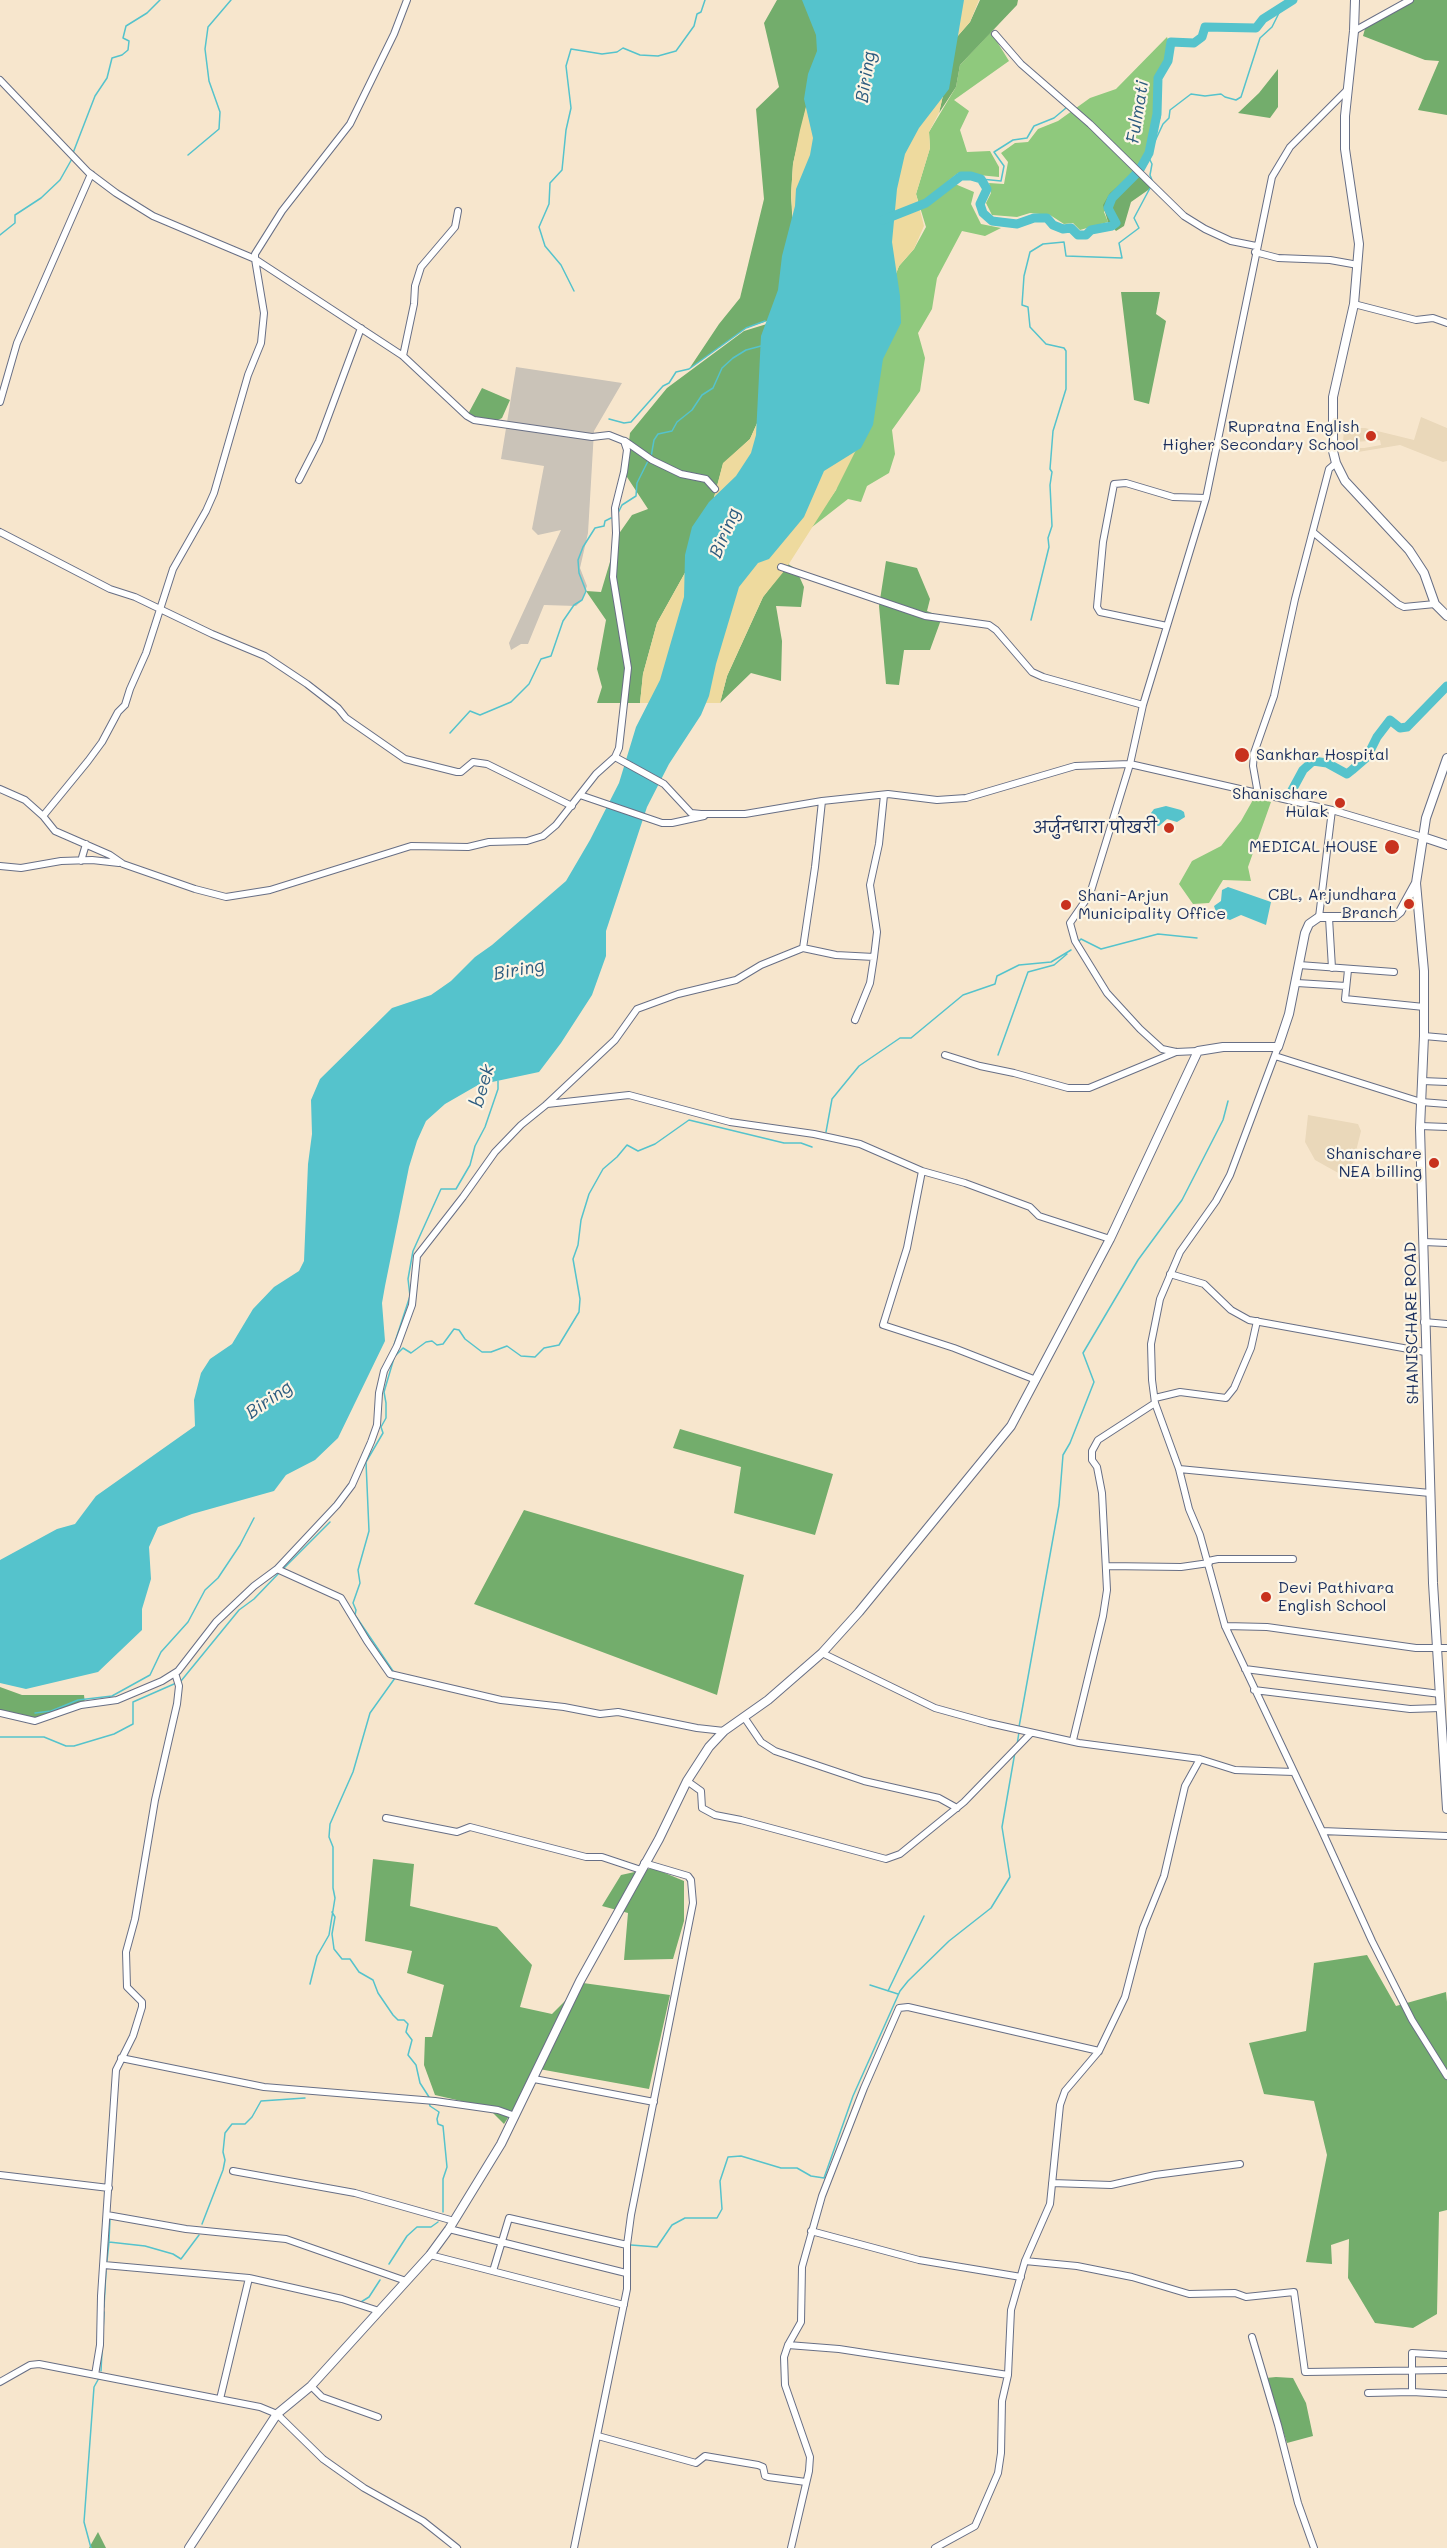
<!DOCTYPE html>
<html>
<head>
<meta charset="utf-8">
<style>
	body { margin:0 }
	canvas { display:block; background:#f7e6cd }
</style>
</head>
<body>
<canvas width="1447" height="2548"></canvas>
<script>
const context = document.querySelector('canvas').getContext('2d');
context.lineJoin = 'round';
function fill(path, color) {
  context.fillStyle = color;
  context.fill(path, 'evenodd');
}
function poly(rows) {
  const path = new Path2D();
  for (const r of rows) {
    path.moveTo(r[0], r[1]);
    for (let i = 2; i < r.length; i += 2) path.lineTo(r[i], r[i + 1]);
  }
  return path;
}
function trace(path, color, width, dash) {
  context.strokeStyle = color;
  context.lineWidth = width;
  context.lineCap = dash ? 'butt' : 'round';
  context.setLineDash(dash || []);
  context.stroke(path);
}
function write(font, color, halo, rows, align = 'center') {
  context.font = font + ' Mali,"Playpen Sans Deva",sans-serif';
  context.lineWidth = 4.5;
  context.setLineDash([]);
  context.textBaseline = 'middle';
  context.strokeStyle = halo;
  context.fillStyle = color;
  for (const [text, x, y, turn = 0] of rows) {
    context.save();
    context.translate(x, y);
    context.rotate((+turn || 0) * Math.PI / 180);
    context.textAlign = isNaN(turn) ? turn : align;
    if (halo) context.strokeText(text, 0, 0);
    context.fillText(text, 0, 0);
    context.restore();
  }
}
fill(poly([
	[1421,417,1447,428,1447,461,1443,462,1400,445,1358,452,1343,451,1343,448,1364,448,1381,445,1380,440,1343,443,1344,428,1365,428,1414,440],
	[1308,1115,1358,1124,1361,1131,1349,1179,1315,1160,1305,1142]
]), '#ead8ba');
fill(poly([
	[516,367,622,383,594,431,588,533,580,568,587,586,582,600,576,606,544,605,528,644,521,644,511,650,509,643,561,530,538,535,532,529,544,466,501,459]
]), '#cac3b8');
fill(poly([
	[991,32,1009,61,954,100,969,111,960,130,967,152,990,151,999,167,999,177,958,173,948,181,974,192,971,204,981,224,1001,228,985,236,962,231,937,278,932,309,918,333,925,358,920,391,892,430,895,454,889,473,867,486,861,502,848,499,807,531,836,490,884,304,899,266,914,249,926,227,916,194,930,148,929,132,956,87,960,65],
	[1167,37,1170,46,1168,61,1158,78,1161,117,1143,164,1104,212,1108,222,1080,230,1073,223,1064,224,1050,215,1030,213,1017,217,992,215,986,203,991,193,989,183,1004,184,1008,162,1001,153,1015,143,1028,142,1038,129,1058,121,1090,98,1116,89],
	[1254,798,1271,802,1248,867,1251,881,1223,880,1209,903,1193,904,1179,884,1192,861,1221,846,1241,821]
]), '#8fc97d');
fill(poly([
	[777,0,862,0,810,91,793,164,791,195,794,247,773,319,746,328,689,369,719,324,740,298,764,199,756,109,779,87,764,23],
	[980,0,1018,0,1017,5,960,65,956,87,939,113,956,38,970,22],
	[1405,0,1447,0,1447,115,1418,110,1439,61,1425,60,1363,36,1366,25],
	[1278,69,1278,107,1270,118,1238,113,1259,93],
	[1138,169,1151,188,1131,202,1124,226,1116,231,1108,222,1103,205,1110,193],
	[1121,292,1160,292,1156,314,1166,321,1149,404,1134,400],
	[770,323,775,383,750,439,723,464,710,513,686,571,657,623,643,674,640,703,597,703,602,687,597,669,606,620,586,591,601,592,618,535,632,515,648,509,625,474,630,433,667,388,744,331],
	[482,388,510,400,502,418,490,424,467,416],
	[886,561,917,568,930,599,927,611,942,617,930,650,904,650,899,685,886,684,879,606],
	[788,564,796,569,804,587,801,607,776,606,782,641,781,681,751,673,720,703,727,676,763,597],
	[680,1429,833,1474,815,1535,734,1513,741,1467,673,1448],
	[524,1510,744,1575,717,1695,474,1604],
	[0,1687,22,1695,84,1695,85,1704,53,1712,43,1720,25,1719,11,1712,0,1711],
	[373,1859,414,1864,410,1906,497,1927,532,1965,520,2007,552,2014,583,1983,670,1995,649,2089,539,2069,504,2124,487,2107,435,2095,424,2065,425,2037,432,2037,444,1985,407,1973,412,1951,365,1941],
	[653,1868,684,1881,684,1921,673,1959,624,1960,628,1913,602,1906,621,1875],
	[1367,1955,1396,2006,1446,1992,1447,2002,1447,2210,1439,2212,1437,2314,1413,2328,1375,2323,1348,2278,1349,2239,1331,2245,1332,2264,1306,2262,1327,2155,1314,2101,1264,2094,1249,2043,1306,2031,1314,1963],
	[1276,2377,1293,2378,1306,2403,1313,2436,1287,2443,1266,2378],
	[98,2532,106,2548,89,2548]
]), '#73ad6c');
fill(poly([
	[862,0,979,0,970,22,956,38,939,113,929,132,930,148,916,194,924,226,914,249,899,266,884,304,864,434,836,490,785,570,763,597,727,676,720,703,640,703,643,674,657,623,686,571,708,520,723,463,750,439,775,383,793,218,791,195,793,164,800,130,810,91]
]), '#eeda9e');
fill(poly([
	[802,0,964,0,949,89,919,128,905,154,897,189,892,242,900,296,901,323,883,359,873,425,861,448,824,471,804,517,769,559,758,563,739,587,716,664,709,696,701,715,669,764,647,807,606,931,606,956,592,995,561,1043,539,1072,478,1085,445,1104,426,1121,417,1141,409,1167,385,1286,382,1303,385,1341,338,1438,315,1460,286,1475,274,1491,192,1514,158,1527,149,1547,151,1579,142,1609,142,1630,98,1672,26,1689,0,1683,0,1560,57,1529,75,1524,96,1496,195,1426,194,1400,201,1373,210,1359,232,1344,253,1309,274,1287,299,1271,304,1261,308,1164,312,1134,311,1100,320,1079,392,1008,431,995,451,981,475,957,492,945,566,881,590,840,619,783,636,727,660,680,684,597,685,555,692,527,709,502,736,476,751,453,756,435,761,336,778,290,782,256,795,206,796,189,810,155,813,138,804,99,808,74,817,51,816,35],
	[1166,806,1181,810,1184,812,1185,817,1177,822,1167,819,1159,826,1151,825,1151,813,1154,809],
	[1228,887,1271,902,1266,925,1241,915,1230,920,1217,915,1214,906,1221,901,1222,890]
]), '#55c3cc');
trace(poly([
	[73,153,95,96,107,78,112,58,122,55,128,50,129,41,123,38,126,26,147,13,160,0],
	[188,155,219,129,220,112,209,81,205,49,208,27,231,0],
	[981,179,1001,181,1004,166,994,152,1013,140,1027,138,1034,126,1054,118,1066,108],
	[1152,180,1150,175,1152,164,1148,156,1163,124,1169,118,1170,110,1191,94,1205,96,1221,94,1225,97,1236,100,1241,97,1260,38,1272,27,1281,9],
	[0,235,15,223,15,215,41,198,60,180,73,157],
	[574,291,561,265,545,246,539,227,549,204,550,183,562,170,566,130,571,108,566,66,571,49,602,54,617,52,623,48,640,55,658,56,676,51,694,26,697,14,701,12,705,0],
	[609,419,624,423,631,422,663,386,669,383,676,372,689,369,746,328,765,321],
	[651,457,654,440,658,434,672,431,677,422,692,410,702,395,713,388,722,368,733,358,746,350,761,346],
	[618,513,622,505,636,496,637,483,648,461],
	[1031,620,1049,547,1048,538,1052,526,1050,485,1052,472,1050,469,1053,431,1066,389,1066,351,1064,348,1046,344,1030,327,1028,307,1022,305,1024,276,1030,252,1043,244,1064,242,1066,256,1122,258,1119,243,1139,228,1134,218,1150,188],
	[450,733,470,711,480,715,511,702,529,684,541,659,551,656,563,621,574,605,582,600,586,591,579,573,578,560,583,547,595,528,604,526,605,521,611,518],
	[1078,942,1081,939,1101,949,1158,934,1197,938],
	[998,1055,1028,972,1054,965,1067,954],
	[826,1132,832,1099,859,1066,900,1038,911,1038,963,995,995,984,997,976,1019,965,1051,962,1071,950],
	[394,1345,410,1296,408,1279,413,1251,441,1189,456,1189,470,1165,475,1146,485,1127,498,1089,498,1081],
	[396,1355,403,1348,411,1353,426,1342,432,1341,437,1345,443,1344,454,1329,459,1330,465,1339,482,1352,491,1352,507,1346,521,1356,535,1357,544,1348,559,1345,579,1312,580,1299,573,1259,578,1245,581,1220,589,1194,603,1169,617,1157,627,1145,638,1151,655,1144,689,1120,784,1143,801,1143,812,1147],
	[284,1568,330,1522],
	[393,1671,355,1615,356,1610,353,1603,360,1583,358,1570,369,1531,366,1462,383,1433,381,1427,386,1418,386,1403,384,1392,394,1358],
	[181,1681,239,1610,254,1599,278,1574],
	[35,1713,51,1711,78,1700,112,1696,150,1675,161,1652,188,1622,205,1590,218,1578,240,1545,254,1518],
	[1019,1727,1059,1505,1063,1455,1070,1443,1094,1382,1083,1353,1138,1260,1182,1200,1223,1120,1228,1101],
	[0,1737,44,1737,66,1746,74,1746,114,1734,133,1724,133,1702,174,1684],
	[1017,1745,1019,1732],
	[332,1912,335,1917,332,1934,334,1949,342,1959,350,1959,359,1972,373,1980,378,1993,393,2015,398,2020,404,2020,408,2024,406,2032,412,2040,408,2055,416,2065,420,2083,429,2097],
	[310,1984,317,1956,329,1935,335,1898,333,1888,333,1847,329,1837,330,1824,353,1772,370,1713,395,1678],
	[870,1985,898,1994],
	[888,1991,924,1916],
	[429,2102,430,2106,439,2112,437,2119,438,2124,443,2126,447,2167,443,2179,443,2212],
	[202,2224,223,2170,225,2160,223,2152,225,2133,232,2124,245,2124,252,2117,261,2101,305,2098],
	[109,2241,110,2219],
	[631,2245,657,2247,672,2225,685,2218,717,2218,722,2209,720,2181,728,2157,741,2156,781,2168,797,2168,811,2176,824,2178,853,2096,900,1991,908,1981,949,1941,991,1908,1010,1877,1002,1827,1015,1752],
	[107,2261,109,2242,145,2246,173,2254,181,2259,199,2235],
	[389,2264,407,2236,417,2227,431,2227,438,2222],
	[361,2302,369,2297,380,2280],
	[104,2307,106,2271],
	[101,2371,104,2312],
	[91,2548,84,2522,94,2387,99,2378]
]), '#55c3cc', 1.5);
trace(poly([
	[883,220,926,203,961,176,971,176,981,179,987,189,980,204,983,213,992,221,1017,224,1034,218,1047,218,1053,225,1063,229,1071,228,1078,235,1086,235,1091,230,1112,226,1116,223,1108,208,1112,198,1139,171,1149,153,1157,114,1158,78,1168,61,1171,42,1194,43,1202,37,1205,27,1256,28,1263,19,1293,0],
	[1290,794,1303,770,1313,761,1327,763,1347,774,1352,770,1367,757,1377,737,1390,720,1400,728,1407,727,1447,686]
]), '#55c3cc', 9);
const minor = poly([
	[1354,31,1410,0],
	[995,34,1021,64,1090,124,1184,216,1205,229,1231,241,1256,246],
	[0,80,88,172,116,193,153,216,255,259,255,254,282,211,350,124,394,34,407,0],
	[1255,252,1278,258,1330,260,1358,265],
	[255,259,403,356,467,416,474,420,592,437,609,435,624,441,627,450,624,472,615,508,616,533,613,577,628,668,619,748,615,757,596,774,556,825,543,836,527,841,489,842,468,847,411,846,270,890,226,897,195,889,123,864,110,855,55,831,43,816,88,761,102,742,118,712,125,705,130,689,146,653,173,569,206,511,214,493,248,375,261,343,264,313,255,259],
	[1354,304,1416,320,1433,318,1447,323],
	[403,356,414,304,415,286,421,267,455,227,458,211],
	[0,402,17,343,91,174],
	[625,441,652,460,681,474,706,479,715,489],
	[299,480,319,441,361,328],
	[0,532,110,589,135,597,212,634,265,656,307,684,338,708,346,718,405,759,457,772,461,772,473,762,487,764,572,806],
	[1313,532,1398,604,1404,607,1435,604],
	[781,567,925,616,989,625,996,630,1032,672,1043,677,1143,705],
	[1167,626,1100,612,1097,607,1103,542,1114,484,1126,483,1173,497,1206,498],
	[615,757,664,784,691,813,701,814,745,814,822,801,888,794,937,800,966,798,1075,766,1130,764,1332,810,1423,837],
	[0,789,25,800,43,816],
	[1258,794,1253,766,1254,753,1274,696,1295,599,1329,469,1336,463],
	[580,795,662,823,672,823,704,816],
	[81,861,86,844],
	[0,866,21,868,61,861,92,860,119,863],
	[1319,917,1332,810],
	[1329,918,1332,968],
	[803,948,815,867,822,801],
	[1299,965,1394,972],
	[1348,970,1345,999,1424,1007],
	[1297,983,1346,986],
	[855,1020,870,983,874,957],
	[1424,1036,1447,1038],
	[1278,1047,1230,1175,1216,1201,1180,1252,1160,1299,1151,1344,1152,1380,1155,1403,1179,1469,1189,1509,1200,1535,1225,1626,1322,1831],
	[1198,1051,1176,1052,1162,1049,1140,1029,1107,993,1075,941,1070,923,1090,894,1130,764,1143,705,1206,498,1272,177,1290,147,1348,89],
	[945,1055,980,1066,1014,1073,1068,1088,1089,1088,1176,1052],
	[1275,1056,1421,1102,1447,1104],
	[1422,1081,1447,1082],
	[547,1104,629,1095,730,1122,814,1134,860,1144,922,1171,965,1183,1030,1207,1039,1216,1110,1239],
	[1420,1126,1447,1127],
	[922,1171,907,1248,883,1325,954,1348,1036,1380],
	[1424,1242,1447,1243],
	[1170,1274,1204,1284,1231,1310,1249,1320,1425,1352],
	[1424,1322,1447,1324],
	[1155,1398,1180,1392,1226,1398,1234,1388,1251,1348,1257,1321],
	[1179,1469,1430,1493],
	[1208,1561,1218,1559,1293,1559],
	[1107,1566,1181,1567,1209,1563],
	[277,1569,337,1505,352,1485,371,1442,377,1425,379,1393,384,1371,397,1346,412,1305,417,1256,463,1197,495,1152,521,1125,547,1104,615,1040,637,1009,678,994,736,980,761,965,803,948,836,955,874,957,877,932,870,885,879,844,884,795],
	[1225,1626,1267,1627,1416,1648,1447,1648],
	[822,1653,935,1708,989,1723,1079,1743,1200,1759,1235,1770,1294,1772],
	[1245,1669,1440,1694],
	[1254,1690,1410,1709,1440,1708],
	[0,1713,35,1721,81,1705,117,1700,162,1681,178,1671,216,1622,254,1586,277,1569,341,1598,367,1641,390,1674,501,1700,564,1707,600,1714,618,1712,697,1728,724,1731],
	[744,1717,761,1742,775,1751,864,1781,939,1798,957,1808],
	[1073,1740,1103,1616,1107,1590,1102,1493,1097,1467,1092,1460,1092,1451,1098,1440,1155,1403],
	[687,1781,701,1791,702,1808,715,1815,741,1820,886,1859,900,1854,964,1802,1031,1733],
	[386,1818,457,1832,470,1827,586,1857,602,1857,641,1870],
	[1447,1836,1322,1831,1372,1941,1412,2020,1447,2076],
	[121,2058,264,2087,435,2101,498,2110,515,2116],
	[534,2079,654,2102],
	[233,2171,355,2193,454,2221],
	[0,2175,109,2188],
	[1052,2183,1111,2185,1155,2175,1240,2164],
	[107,2215,186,2229,286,2239,406,2281],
	[449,2229,626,2273],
	[811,2231,919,2260,1021,2277],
	[430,2255,624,2305],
	[1025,2261,1077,2266,1132,2277,1189,2294,1235,2293,1246,2297,1294,2292,1305,2372,1447,2370],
	[104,2265,249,2278,342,2299,379,2311],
	[493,2271,509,2218,627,2245],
	[1252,2337,1278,2425,1298,2503,1314,2548],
	[788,2345,839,2349,1008,2375],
	[1447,2355,1412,2353,1412,2392,1447,2394],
	[95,2375,100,2345,101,2296,116,2070,133,2036,142,2007,142,2002,127,1987,126,1952,135,1919,155,1800,177,1704,179,1686,175,1673],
	[0,2382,30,2365,39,2364,260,2407,277,2414,323,2459,364,2488,423,2521,457,2548],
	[311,2386,322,2397,378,2417],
	[1368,2393,1412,2392],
	[220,2399,249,2278],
	[598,2436,696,2463,705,2456,758,2465,763,2467,765,2476,768,2477,806,2482],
	[574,2548,627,2289,627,2245,631,2215,693,1903,691,1880,688,1876,644,1863],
	[791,2548,809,2471,810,2457,785,2385,784,2357,788,2345,801,2322,802,2267,822,2196,864,2088,899,2008,908,2007,1099,2051],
	[935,2548,975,2526,998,2473,1001,2453,1002,2401,1008,2375,1011,2310,1025,2261,1050,2204,1060,2105,1065,2091,1099,2051,1125,1997,1143,1928,1164,1876,1185,1786,1200,1759]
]);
const tertiary = poly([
	[1355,0,1354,31,1345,116,1345,149,1359,244,1354,304,1333,397,1333,451,1336,463,1345,481,1409,550,1424,573,1435,604,1447,616],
	[1447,758,1426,818,1416,883,1424,971,1424,1036,1420,1128,1433,1583,1447,1809],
	[1423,837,1447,845],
	[189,2548,277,2414,311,2386,430,2255,449,2229,501,2144,580,1981,659,1839,687,1781,709,1747,724,1731,768,1700,822,1653,859,1612,1011,1426,1110,1239,1198,1051,1223,1047,1278,1047,1289,1014,1305,933,1309,924,1319,917,1394,917,1400,912,1416,883]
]);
trace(minor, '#686f85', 8);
trace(tertiary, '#686f85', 10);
trace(minor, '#fff', 6);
trace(tertiary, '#fff', 8);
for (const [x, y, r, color] of [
	[1371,436,6,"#c8321e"],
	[1242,755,8,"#c8321e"],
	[1340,803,6,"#c8321e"],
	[1169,828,6,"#c8321e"],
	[1392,847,8,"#c8321e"],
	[1409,904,6,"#c8321e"],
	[1066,905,6,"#c8321e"],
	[1434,1163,6,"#c8321e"],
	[1266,1597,6,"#c8321e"]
]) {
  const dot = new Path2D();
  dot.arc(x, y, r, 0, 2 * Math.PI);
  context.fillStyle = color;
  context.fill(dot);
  trace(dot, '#fcf5e5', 2);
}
write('16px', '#1b2f5e', '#fcf5e5', [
	["Rupratna English",1359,427],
	["Higher Secondary School",1359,445],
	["Sankhar Hospital",1256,755,"left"],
	["Shanischare",1328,794],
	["Hulak",1328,812],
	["अर्जुनधारा पोखरी",1157,828],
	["MEDICAL HOUSE",1378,847],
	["CBL, Arjundhara",1397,895],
	["Branch",1397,913],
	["Shani-Arjun",1078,896,"left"],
	["Municipality Office",1078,914,"left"],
	["Shanischare",1422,1154],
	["NEA billing",1422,1172],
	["Devi Pathivara",1278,1588,"left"],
	["English School",1278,1606,"left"]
], 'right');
write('16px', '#1b2f5e', '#fcf5e5', [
	["SHANISCHARE ROAD",1412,1323,-91]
]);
write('italic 18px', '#2c5b7f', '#fcf5e5', [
	["Biring",866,77,-81],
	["Fulmati",1138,112,-81],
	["Biring",725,533,-67],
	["Biring",519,970,-10],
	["beek",483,1086,-74],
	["Biring",269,1400,-35]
]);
</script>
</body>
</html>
